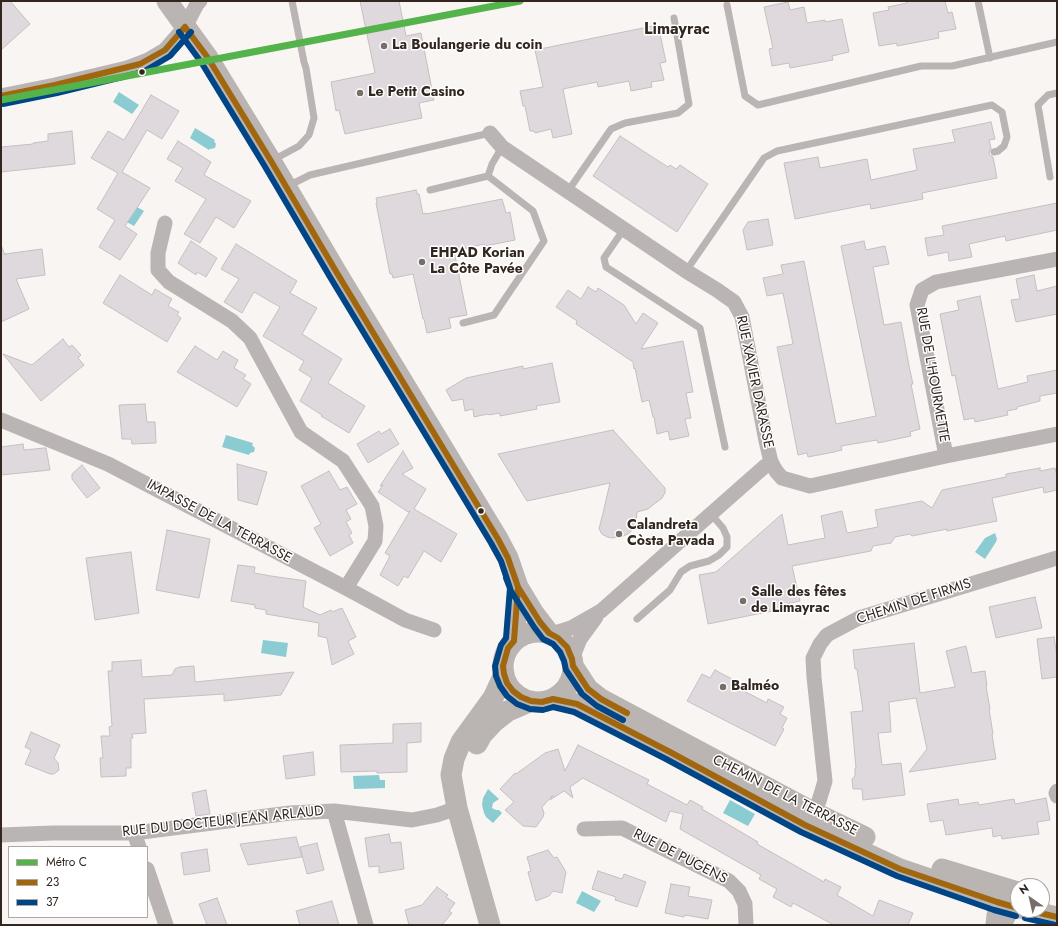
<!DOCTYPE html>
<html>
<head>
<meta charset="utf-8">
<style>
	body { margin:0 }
	#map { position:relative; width:1058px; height:926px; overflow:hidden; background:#f8f5f3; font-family:Jost,sans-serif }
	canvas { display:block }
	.frame { position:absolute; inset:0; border:2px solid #32261f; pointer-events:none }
	.legend { position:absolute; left:8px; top:846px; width:140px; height:72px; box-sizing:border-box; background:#fff; border:1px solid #ada8a5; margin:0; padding:5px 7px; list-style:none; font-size:12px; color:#32261f }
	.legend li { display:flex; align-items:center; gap:8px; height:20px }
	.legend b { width:20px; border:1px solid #ada8a5 }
	.north { position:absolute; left:1010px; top:878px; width:40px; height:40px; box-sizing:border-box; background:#fff; border:1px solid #ada8a5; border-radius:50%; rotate:326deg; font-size:11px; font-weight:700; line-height:16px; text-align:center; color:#32261f }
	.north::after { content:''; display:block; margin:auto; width:14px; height:18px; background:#776e69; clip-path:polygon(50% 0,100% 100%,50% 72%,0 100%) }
</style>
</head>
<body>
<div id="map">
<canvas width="1058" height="926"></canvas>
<div class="frame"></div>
<ul class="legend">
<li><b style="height:5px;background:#54b34b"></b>Métro C</li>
<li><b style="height:5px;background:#a0670f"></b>23</li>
<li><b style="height:5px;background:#004687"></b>37</li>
</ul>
<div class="north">N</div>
</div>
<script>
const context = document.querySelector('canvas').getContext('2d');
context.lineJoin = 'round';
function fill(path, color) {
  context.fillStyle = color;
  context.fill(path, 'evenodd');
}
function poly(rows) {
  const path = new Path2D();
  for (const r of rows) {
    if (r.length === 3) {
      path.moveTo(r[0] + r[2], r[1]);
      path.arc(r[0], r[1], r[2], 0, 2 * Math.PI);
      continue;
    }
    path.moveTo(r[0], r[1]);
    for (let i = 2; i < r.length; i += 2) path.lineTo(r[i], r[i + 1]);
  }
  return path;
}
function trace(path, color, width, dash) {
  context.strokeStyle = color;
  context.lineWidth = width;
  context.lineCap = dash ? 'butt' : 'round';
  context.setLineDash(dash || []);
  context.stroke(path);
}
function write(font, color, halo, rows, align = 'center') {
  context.font = font + ' Jost,sans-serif';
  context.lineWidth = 3;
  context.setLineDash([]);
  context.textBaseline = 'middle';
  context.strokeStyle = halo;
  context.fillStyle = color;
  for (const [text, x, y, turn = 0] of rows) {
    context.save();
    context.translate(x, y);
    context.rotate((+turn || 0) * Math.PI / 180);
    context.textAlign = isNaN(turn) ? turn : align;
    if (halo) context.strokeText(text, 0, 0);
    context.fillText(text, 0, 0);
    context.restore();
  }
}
fill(poly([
	[119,92,139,105,132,114,113,102],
	[195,128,215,140,214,141,216,144,215,148,210,149,209,150,190,138],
	[130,203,144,211,134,226,125,221],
	[226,435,253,443,252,445,255,448,254,452,250,453,249,455,222,447],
	[995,533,997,539,996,542,985,559,975,552,985,538],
	[263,640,288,643,286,657,261,653],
	[379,775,380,780,385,780,385,788,354,789,353,776],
	[488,789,499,799,493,803,492,808,496,810,499,810,502,813,493,823,486,817,484,813,482,805,483,798],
	[730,800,755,814,748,826,723,813],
	[582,891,601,901,594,912,576,903]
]), '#8accd2');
const building = poly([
	[1,1,10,1,30,24,1,50,1,1],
	[360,1,399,1,406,36,421,33,434,100,419,103,422,118,345,134,339,110,336,111,331,82,375,73,360,1],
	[906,1,945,1,948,13,952,12,956,29,938,32,939,38,897,46,897,43,879,46,873,13,889,10,888,7,907,3,906,1],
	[788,2,790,10,804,7,807,23,825,20,825,22,842,19,849,52,832,56,833,60,790,68,789,63,772,66,769,49,773,48,764,7,788,2],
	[653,26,653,30,659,29,666,62,660,63,664,80,651,82,652,87,631,91,629,81,598,87,597,82,563,89,572,134,553,138,551,129,535,133,534,131,530,131,525,106,523,106,520,91,543,87,535,50,653,26],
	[151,95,179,111,162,139,147,130,122,172,150,188,125,226,137,234,120,260,99,247,115,220,97,209,118,173,91,158,108,131,124,140,151,95],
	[991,122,995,139,989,140,991,148,989,153,990,155,993,157,997,178,922,193,923,199,871,209,870,204,795,219,784,163,818,157,820,168,867,159,871,180,917,170,913,149,955,142,952,130,991,122],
	[72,131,75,164,1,172,1,147,33,144,33,143,48,141,48,134,72,131],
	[620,136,668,167,670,165,676,169,680,165,708,184,677,232,593,176,620,136],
	[178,141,211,162,204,175,251,201,234,228,216,217,200,243,184,234,206,199,175,181,183,168,167,159,178,141],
	[416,190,417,194,419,194,423,214,426,213,426,214,502,199,506,213,510,212,515,240,485,246,484,244,454,251,467,315,449,318,451,328,427,333,424,319,423,319,413,274,393,278,392,274,390,274,376,203,377,202,376,198,416,190],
	[1057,203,1057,230,1006,241,1005,236,969,244,972,257,949,261,948,252,928,256,925,238,944,235,942,226,1057,203],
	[768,219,773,245,747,250,743,230,748,222,768,219],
	[191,241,217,258,206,277,197,272,196,275,178,263,191,241],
	[864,241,866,250,885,246,889,264,873,267,884,325,901,322,909,366,913,384,911,384,920,429,910,432,911,436,878,443,877,440,841,446,842,450,834,452,808,457,807,453,798,455,777,347,793,344,788,318,783,293,767,296,763,278,783,274,781,265,804,261,836,424,876,416,841,246,864,241],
	[236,244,297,281,290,293,317,308,302,334,342,359,328,383,365,406,349,433,321,416,322,415,300,401,312,378,299,370,304,361,263,336,280,307,254,292,242,313,224,302,239,279,221,269,236,244],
	[1,245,5,255,5,254,42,249,45,275,16,279,29,309,1,322,1,245],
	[120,275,152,295,155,289,172,299,168,306,179,312,177,315,181,318,167,342,103,303,120,275],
	[1034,275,1037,291,1057,286,1057,314,1016,322,1011,300,1020,299,1016,279,1034,275],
	[588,287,596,292,598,288,624,305,636,324,643,313,658,323,641,349,683,341,693,392,686,393,691,418,685,419,689,436,670,440,668,431,657,434,654,417,653,417,649,400,642,402,635,368,634,369,633,362,576,324,577,321,556,307,568,290,581,299,588,287],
	[980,296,998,389,1028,382,1027,376,1057,370,1057,393,1040,396,1040,401,1017,407,1017,409,1007,411,1008,415,975,422,974,418,964,420,955,375,952,376,940,314,959,310,957,301,980,296],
	[63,339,69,347,72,345,81,355,78,358,84,365,41,401,3,354,32,365,63,339],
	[195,346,217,360,223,351,238,360,234,368,246,375,243,379,251,384,237,407,177,372,195,346],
	[552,363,560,402,536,406,537,409,500,416,500,413,489,415,488,414,474,417,473,409,465,411,463,399,452,401,446,390,466,378,523,366,523,369,552,363],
	[145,404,147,422,155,422,156,443,132,444,131,439,122,439,119,405,145,404],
	[390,429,399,444,368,463,357,444,379,431,381,434,390,429],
	[613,430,665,488,665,493,662,498,648,509,637,512,636,522,633,529,628,534,623,536,612,538,607,537,602,534,599,529,603,513,610,483,527,501,498,454,613,430],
	[23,444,24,450,44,448,46,448,50,470,1,475,1,447,23,444],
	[403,451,413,468,402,474,426,489,414,509,457,534,441,562,424,551,408,578,404,576,398,586,380,575,390,556,385,553,410,511,408,512,378,492,383,485,380,486,403,451],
	[237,464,267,472,257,505,238,500,237,464],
	[82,465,100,488,87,498,72,479,72,474,82,465],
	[1040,468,1040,471,1055,468,1057,476,1057,490,1044,493,1043,487,992,498,997,521,947,531,947,529,912,536,910,534,895,537,891,543,873,546,871,551,792,566,800,601,786,604,787,608,708,624,699,575,716,572,782,514,788,545,825,538,821,516,842,511,847,533,878,527,875,510,922,501,932,508,942,490,1006,477,1006,474,1040,468],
	[329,471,340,490,347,487,357,504,346,510,351,519,346,522,352,533,349,535,353,543,330,556,314,528,321,524,301,486,329,471],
	[167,530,210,539,199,598,156,590,167,530],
	[131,552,139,613,95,620,86,558,131,552],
	[238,565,255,567,254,573,271,576,306,581,303,607,320,615,331,610,332,612,342,608,356,637,348,641,354,654,332,665,327,638,318,636,319,623,266,614,266,610,255,608,255,605,231,601,238,565],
	[1035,597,1042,628,996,638,989,607,1035,597],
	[1054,637,1057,656,1057,677,1042,679,1037,639,1054,637],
	[914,643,920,693,955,687,946,651,966,646,972,673,985,671,987,686,986,686,990,709,989,709,993,734,992,735,996,759,909,772,927,749,916,698,889,702,891,732,878,733,882,765,901,763,905,795,863,800,862,789,853,789,852,779,855,776,855,768,856,768,851,712,863,711,857,669,855,669,853,650,914,643],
	[141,660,142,677,172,675,175,669,179,667,194,666,195,682,294,672,281,695,224,701,224,694,144,699,146,733,132,734,133,738,131,738,131,768,126,768,126,776,101,777,100,758,103,758,101,736,110,736,109,727,112,726,108,671,112,671,112,662,141,660],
	[715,670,743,685,740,689,767,703,768,699,784,707,780,714,787,718,782,728,784,729,775,746,687,701,702,674,710,678,715,670],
	[421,723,421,742,407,743,407,772,377,773,377,771,341,772,340,745,393,743,393,724,421,723],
	[31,732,60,745,54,758,58,763,59,770,54,774,50,774,25,764,31,750,25,747,31,732],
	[578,745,649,780,647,784,687,805,690,800,703,807,702,809,758,842,757,844,824,882,825,879,841,887,837,895,873,916,879,900,913,913,908,925,834,925,793,903,791,907,773,897,777,889,759,879,761,875,680,829,683,814,670,811,666,822,583,778,570,787,573,798,564,791,550,800,553,795,542,807,544,813,543,817,536,827,523,826,505,810,514,802,500,789,515,773,516,774,545,753,558,749,565,771,578,745],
	[313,752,315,775,286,779,283,756,313,752],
	[206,790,210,814,196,816,192,793,206,790],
	[1046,798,1050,820,1037,822,1039,834,1002,839,1001,835,993,837,992,828,946,835,943,820,930,822,927,804,958,799,959,805,978,802,979,805,1014,799,1015,804,1046,798],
	[389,834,391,843,401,842,404,869,379,873,379,866,369,867,365,838,389,834],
	[296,837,302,857,248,865,240,844,296,837],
	[317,843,324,870,307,874,300,847,317,843],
	[207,849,210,871,184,875,181,853,207,849],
	[548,850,554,858,557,857,566,872,562,893,553,891,549,896,536,901,528,872,531,871,527,857,548,850],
	[598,871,622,879,624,874,646,882,637,907,615,900,616,897,592,889,598,871],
	[671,884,690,887,688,896,712,900,708,919,685,915,684,917,665,913,671,884],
	[437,887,448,895,446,897,455,903,449,911,452,913,442,925,409,925,405,910,422,905,437,887],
	[217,898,227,925,207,925,199,904,217,898],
	[332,901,339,925,300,925,296,911,332,901]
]);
fill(building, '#dfd8dc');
trace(building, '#c5bfc3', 1);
trace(poly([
	[978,1,990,58],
	[727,5,745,96,758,105,921,66,952,66,1057,42],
	[273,160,299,146,309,135,314,118,306,68,304,62,292,1],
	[1050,177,1038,105,1048,95,1057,93],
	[288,186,310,175,490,133],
	[430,190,488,176],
	[568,191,611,129,625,123,678,113,689,104,674,18],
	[624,229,604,258,606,267,700,328,725,447],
	[686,271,764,158,777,151,992,105,1002,112,1007,137,1004,146,998,151,994,152],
	[463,323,494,315,544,241,533,211,488,176,492,164,502,147],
	[637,619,670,590,681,572,690,566,709,561,719,555,727,547,727,537,723,528,711,514]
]), '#bab5b4', 7);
trace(poly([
	[1,96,55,85,127,68,148,60,165,50,185,27,197,4,200,1],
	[490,133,502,147,686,271,717,290,734,302,742,317,766,441,771,462,776,471,782,478,810,486,946,456,1057,434],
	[165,223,158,253,158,270,169,282,232,321,250,338,301,432,343,461,372,506,376,526,375,541,346,588],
	[1,420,108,464,346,588,405,620,434,630],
	[946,456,917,305,922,290,936,282,1057,259],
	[552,634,571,628,601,611,764,467,771,462],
	[572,659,580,639,596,617],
	[1057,791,1056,793,1057,796],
	[334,811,366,925],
	[808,821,819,801,825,781,814,677,813,658,820,644,827,635,859,618,1057,558],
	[584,829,622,828,729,881,739,891,745,904,746,925],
	[134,833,139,847],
	[1,835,53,833,134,833,290,813,334,811,412,820,437,815,457,808],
	[147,869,166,925],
	[993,925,994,915,997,902,1004,895],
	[1004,925,1011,912,1013,906,1010,897]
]), '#bab5b4', 15);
trace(poly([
	[167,1,208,58,271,161,337,273,498,539,508,558,518,587,533,612,549,633],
	[538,667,35],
	[514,641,518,587],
	[573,666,588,689,601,699,813,812,865,837],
	[553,699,577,704,670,752,805,825,900,869,997,902,1018,908],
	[477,744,482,735,494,722,508,711,531,701],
	[942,869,1018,892],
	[1027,910,1057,917],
	[490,925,457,808,451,775,454,759,461,742,493,698,504,674]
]), '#bab4b2', 21);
trace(poly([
	[185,27,208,58,271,161,337,273,498,539,508,558,518,587,514,641,508,648,503,666,504,674,507,683,513,691,521,697,531,701,542,702,553,699,577,704,670,752,805,825,900,869,997,902,1018,908],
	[1,96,55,85,140,64,165,50,185,27],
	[514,575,518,587,540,622,549,633,558,638,567,647,572,659,573,666,588,689,601,699,627,713],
	[1027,910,1057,917]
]), '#a0670f', 6);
trace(poly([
	[179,32,201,62,264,165,330,277,491,543,501,561,510,588,506,638,501,645,495,666,496,676,500,686,507,696,517,704,530,709,543,710,553,707,574,712,666,759,801,832,897,876,994,910,1016,916],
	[3,104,57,93,143,72,170,56,191,32],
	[506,578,511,591,534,627,543,639,553,644,560,652,564,661,566,670,582,694,597,706,623,720],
	[1025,918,1055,925]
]), '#004687', 6);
trace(poly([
	[1,100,520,1]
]), '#54b34b', 7);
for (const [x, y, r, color] of [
	[384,46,4,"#776e69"],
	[142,72,3.5,"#32261f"],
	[360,93,4,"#776e69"],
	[422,262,4,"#776e69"],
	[481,511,3.5,"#32261f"],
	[619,534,4,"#776e69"],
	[743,601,4,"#776e69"],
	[723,687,4,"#776e69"]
]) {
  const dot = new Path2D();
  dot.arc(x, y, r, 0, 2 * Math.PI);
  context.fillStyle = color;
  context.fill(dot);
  trace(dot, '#fff', 1.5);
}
write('bold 14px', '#32261f', '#fff', [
	["La Boulangerie du coin",392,46],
	["Le Petit Casino",368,93],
	["EHPAD Korian",430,254],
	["La Côte Pavée",430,270],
	["Calandreta",627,526],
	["Còsta Pavada",627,542],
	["Salle des fêtes",751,593],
	["de Limayrac",751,609],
	["Balméo",731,687]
], 'left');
write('14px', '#32261f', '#fff', [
	["RUE DE L'HOURMETTE",932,375,80],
	["RUE XAVIER DARASSE",754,382,78],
	["IMPASSE DE LA TERRASSE",219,522,28],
	["CHEMIN DE FIRMIS",914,602,-18],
	["CHEMIN DE LA TERRASSE",785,796,27],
	["RUE DU DOCTEUR JEAN ARLAUD",223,822,-6],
	["RUE DE PUGENS",680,857,27]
]);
write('bold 16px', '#32261f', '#fff', [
	["Limayrac",677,30]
]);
</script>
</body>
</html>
